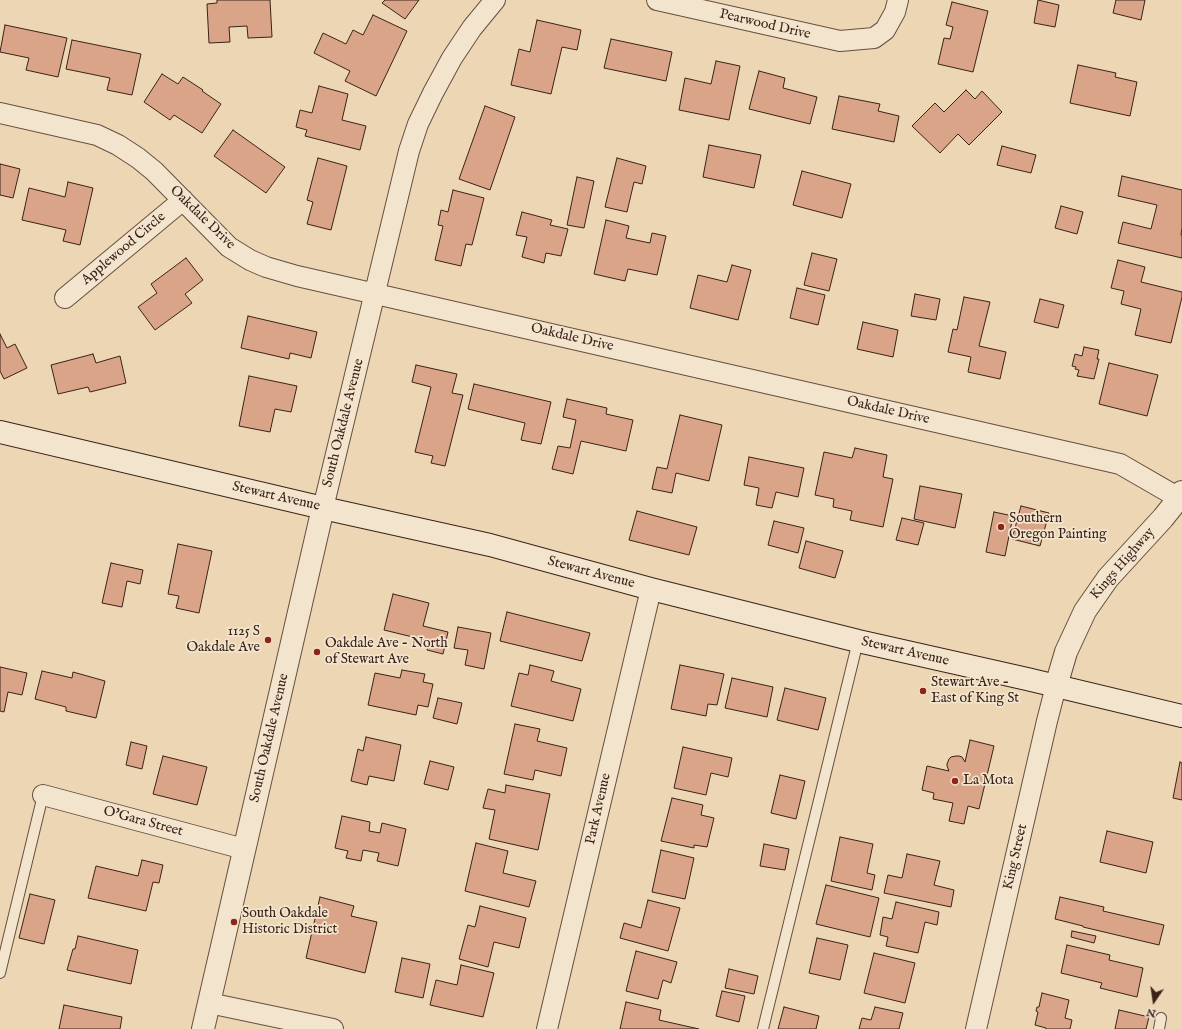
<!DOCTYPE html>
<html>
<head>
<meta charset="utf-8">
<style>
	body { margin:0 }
	#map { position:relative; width:1182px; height:1029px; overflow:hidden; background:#edd6b3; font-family:"IM FELL English",serif }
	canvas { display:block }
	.north { position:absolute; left:1134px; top:981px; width:40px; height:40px; -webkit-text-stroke:3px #f3e4ce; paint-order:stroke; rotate:193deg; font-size:11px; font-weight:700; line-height:16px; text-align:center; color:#3a2219 }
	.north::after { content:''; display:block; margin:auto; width:14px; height:18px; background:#3a2219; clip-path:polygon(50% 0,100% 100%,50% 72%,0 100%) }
</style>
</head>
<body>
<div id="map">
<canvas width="1182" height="1029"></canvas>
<div class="north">N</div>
</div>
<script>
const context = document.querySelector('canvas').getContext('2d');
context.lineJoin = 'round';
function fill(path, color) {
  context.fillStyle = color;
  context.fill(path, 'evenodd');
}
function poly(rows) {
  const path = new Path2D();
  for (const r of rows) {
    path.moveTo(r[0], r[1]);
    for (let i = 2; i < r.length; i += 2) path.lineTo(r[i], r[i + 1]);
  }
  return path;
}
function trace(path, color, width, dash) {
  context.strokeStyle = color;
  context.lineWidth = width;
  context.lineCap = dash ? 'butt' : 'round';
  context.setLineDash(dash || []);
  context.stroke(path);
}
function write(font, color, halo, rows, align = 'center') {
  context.font = font + ' "IM FELL English",serif';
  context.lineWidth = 3.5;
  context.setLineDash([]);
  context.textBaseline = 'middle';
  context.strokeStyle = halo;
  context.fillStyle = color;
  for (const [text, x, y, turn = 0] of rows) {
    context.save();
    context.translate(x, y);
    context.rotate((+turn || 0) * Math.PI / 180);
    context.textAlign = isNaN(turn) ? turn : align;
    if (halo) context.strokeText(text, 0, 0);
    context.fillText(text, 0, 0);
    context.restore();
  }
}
const building = poly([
	[217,0,270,0,272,37,248,38,247,26,229,27,230,42,209,43,207,4,217,3,217,0],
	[385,0,419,0,405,19,382,3,385,0],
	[1038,0,1059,5,1055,27,1034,23,1038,0],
	[1116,0,1145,0,1141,20,1113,13,1116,0],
	[952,2,988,11,973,72,938,64,944,38,950,39,953,27,946,25,952,2],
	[373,15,407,31,376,96,345,81,350,71,314,53,323,33,346,44,353,30,363,35,373,15],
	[537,20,581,30,577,50,562,47,551,94,511,85,519,49,530,52,537,20],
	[5,25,67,38,58,77,26,70,29,58,0,52,5,25],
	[611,39,672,52,666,81,604,68,611,39],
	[72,40,141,54,132,95,107,90,110,78,66,69,72,40],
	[716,61,740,66,729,120,679,110,685,78,711,84,716,61],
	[1078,65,1116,73,1115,77,1137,82,1130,116,1070,103,1078,65],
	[759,71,785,78,783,88,817,97,810,124,749,109,759,71],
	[162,74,178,84,183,77,203,90,202,91,221,104,202,133,174,115,170,120,144,102,162,74],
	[319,86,348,94,342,120,366,126,360,150,305,136,307,130,296,127,300,110,312,113,319,86],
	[966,90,975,99,982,91,1002,112,969,145,958,134,940,153,912,126,935,103,944,112,966,90],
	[839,96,880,104,878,111,899,116,894,142,832,129,839,96],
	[485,106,515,117,490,190,459,179,485,106],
	[233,130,285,167,266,193,214,156,233,130],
	[709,145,761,155,754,188,703,177,709,145],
	[1002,146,1036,155,1031,173,997,165,1002,146],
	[318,158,347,166,331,230,307,224,313,202,307,200,318,158],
	[617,158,646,166,642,184,634,182,627,212,605,207,617,158],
	[0,164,20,169,13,198,0,195,0,164],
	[802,171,851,184,842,218,793,205,802,171],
	[1122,176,1182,190,1182,228,1181,235,1182,235,1182,258,1118,243,1123,222,1151,229,1157,205,1118,196,1122,176],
	[577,177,594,181,584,228,567,225,577,177],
	[68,182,93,188,80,245,63,241,66,230,22,220,29,188,65,197,68,182],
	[453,190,484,198,472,245,466,244,461,266,435,260,443,226,438,225,441,210,448,212,453,190],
	[1061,206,1083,212,1077,234,1055,228,1061,206],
	[522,212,552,220,550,225,568,229,561,256,546,253,544,263,522,257,527,237,516,235,522,212],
	[606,220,629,226,626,238,650,243,652,233,666,236,657,275,628,269,625,281,594,274,606,220],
	[812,253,837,259,829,291,804,285,812,253],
	[186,258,203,280,185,294,192,303,155,330,138,307,157,293,151,284,186,258],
	[1118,260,1145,267,1141,282,1182,292,1182,297,1171,343,1135,335,1141,309,1121,304,1124,291,1111,288,1118,260],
	[732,265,751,270,738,320,690,308,698,275,727,282,732,265],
	[797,288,825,295,818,325,790,318,797,288],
	[915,294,940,299,936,320,911,316,915,294],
	[964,297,990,302,979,346,1006,352,1000,379,968,372,971,357,948,352,953,329,957,330,964,297],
	[1040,299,1064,305,1058,328,1034,322,1040,299],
	[248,316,317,332,311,358,290,353,289,359,241,348,248,316],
	[863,322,898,330,893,357,857,349,863,322],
	[0,334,7,348,15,344,27,368,4,379,0,371,0,334],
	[1084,347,1099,350,1097,359,1099,359,1094,379,1077,376,1079,370,1075,369,1076,367,1072,366,1075,354,1082,356,1084,347],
	[93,354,96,363,120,356,126,383,90,392,88,387,58,394,51,365,93,354],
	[1109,363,1158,375,1147,416,1099,404,1109,363],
	[416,365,457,374,452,393,463,395,445,466,431,463,433,456,415,452,431,387,412,382,416,365],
	[249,376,297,386,291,412,275,409,270,432,239,426,249,376],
	[474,384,551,402,541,444,521,440,525,423,468,409,474,384],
	[567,399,607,408,606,414,633,420,626,451,581,441,573,474,552,469,558,446,570,448,576,420,563,417,567,399],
	[680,415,722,425,709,481,676,473,672,493,652,489,657,467,667,469,680,415],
	[855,448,887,455,883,477,893,479,883,527,850,520,852,511,833,507,834,499,815,495,824,452,852,458,855,448],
	[749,457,804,468,798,497,776,492,772,508,756,505,759,488,744,485,749,457],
	[920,486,962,494,955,528,914,519,920,486],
	[1021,506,1049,513,1040,546,1012,539,1021,506],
	[637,511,697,527,689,555,629,540,637,511],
	[994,512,1013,516,1005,556,986,552,994,512],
	[902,518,924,523,918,545,896,540,902,518],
	[774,521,804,528,798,553,768,545,774,521],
	[806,541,843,551,835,578,799,568,806,541],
	[178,544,212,551,199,613,176,608,179,596,168,594,178,544],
	[111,563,143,570,140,584,127,581,122,607,102,603,111,563],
	[393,594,429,603,423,626,448,632,443,654,427,650,429,641,384,630,393,594],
	[507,612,590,633,582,661,500,641,507,612],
	[458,627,491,633,484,669,465,665,468,650,454,648,458,627],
	[530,665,554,671,551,681,581,689,573,721,511,706,519,673,528,675,530,665],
	[680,665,724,674,717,705,708,704,706,716,671,709,680,665],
	[0,667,27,673,22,695,8,692,4,712,0,711,0,667],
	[402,670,425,674,423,682,433,684,428,707,418,705,416,715,368,705,375,673,400,678,402,670],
	[42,671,72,678,73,672,105,681,96,718,66,711,66,707,35,699,42,671],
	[732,678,773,687,767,717,725,708,732,678],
	[785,688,826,698,818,730,777,720,785,688],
	[438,698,462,703,457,724,433,718,438,698],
	[515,724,540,729,537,741,567,748,561,776,535,770,533,780,504,774,515,724],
	[366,737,401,745,394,781,369,776,367,785,351,781,358,749,363,751,366,737],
	[970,740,994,746,979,809,968,806,964,824,949,821,953,803,933,799,934,793,922,790,927,766,949,771,947,766,947,764,949,759,951,757,956,756,959,756,962,757,965,762,970,740],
	[131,742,147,746,142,769,126,765,131,742],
	[683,747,732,758,728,777,711,773,706,795,674,788,683,747],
	[163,756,207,767,197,805,153,794,163,756],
	[430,761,454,767,448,790,424,784,430,761],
	[1180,762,1182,763,1182,800,1173,798,1180,762],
	[780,775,805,781,796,819,771,813,780,775],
	[506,785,550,794,538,850,489,839,495,810,483,808,488,789,505,793,506,785],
	[672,798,703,805,701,815,714,818,707,847,694,845,694,848,661,841,672,798],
	[342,816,370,822,369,831,380,833,382,823,406,829,398,866,377,861,379,853,363,850,361,861,346,858,348,851,335,848,342,816],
	[1107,831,1153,842,1146,873,1100,862,1107,831],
	[840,837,873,844,867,873,875,875,872,890,831,881,840,837],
	[476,843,508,851,503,873,536,881,529,907,465,891,476,843],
	[764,844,789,849,785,870,760,866,764,844],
	[661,850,694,858,685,899,652,892,661,850],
	[907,854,940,861,934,885,954,890,951,907,884,893,888,875,902,878,907,854],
	[142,860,163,865,159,883,153,882,146,911,88,898,96,866,138,876,142,860],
	[826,885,879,898,870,937,816,924,826,885],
	[30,894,55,900,44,944,19,938,30,894],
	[320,897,354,906,351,916,377,922,365,973,306,958,320,897],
	[1060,897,1104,907,1103,911,1164,925,1159,945,1083,927,1083,926,1055,919,1060,897],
	[648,900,680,908,668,951,620,938,624,923,641,928,648,900],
	[896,902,939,912,937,925,925,922,918,953,886,946,888,937,880,935,883,917,892,919,896,902],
	[480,906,526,918,519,948,494,942,488,967,459,959,468,925,475,927,480,906],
	[1072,931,1096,936,1094,943,1071,937,1072,931],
	[78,936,138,950,131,984,67,970,73,949,75,949,78,936],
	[817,938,848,945,840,980,809,973,817,938],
	[1067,945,1110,955,1109,960,1143,968,1137,997,1100,988,1102,983,1061,973,1067,945],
	[636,951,677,962,671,983,663,980,658,999,626,991,636,951],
	[874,953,915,963,905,1003,864,993,874,953],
	[402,958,430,964,423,998,395,992,402,958],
	[461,965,494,973,483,1017,430,1005,436,980,457,985,461,965],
	[729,969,758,976,754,994,725,988,729,969],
	[722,991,745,996,739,1022,716,1016,722,991],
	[1042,993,1069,1000,1065,1018,1072,1020,1070,1029,1046,1029,1046,1028,1035,1025,1038,1012,1036,1011,1037,1007,1039,1007,1042,993],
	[626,1002,661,1010,659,1020,699,1029,620,1029,626,1002],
	[64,1005,122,1017,120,1029,59,1029,64,1005],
	[784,1007,819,1016,816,1029,778,1029,784,1007],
	[875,1007,903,1013,899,1029,859,1029,862,1018,871,1020,875,1007],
	[1119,1010,1149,1017,1146,1029,1115,1029,1119,1010]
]);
fill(building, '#daa488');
trace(building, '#3a2219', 1);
const service = poly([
	[0,973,43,795],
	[763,1029,858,641],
	[1159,1029,1161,1018]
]);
const minor = poly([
	[657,0,840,41,874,38,885,30,895,12,898,0],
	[0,113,97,135,118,145,138,158,154,171,229,247,250,260,266,267,297,276,1120,464,1179,498],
	[65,298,183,200],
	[323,508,409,151,418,124,433,93,452,58,472,28,495,0],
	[43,795,244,849],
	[209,1003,333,1029],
	[547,1029,651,589],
	[976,1029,1047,721,1056,686]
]);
const tertiary = poly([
	[1056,686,1066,652,1085,611,1108,578,1163,518,1179,498,1182,492],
	[203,1029,323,508]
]);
const secondary = poly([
	[0,432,323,508,490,545,651,589,858,641,1027,679,1182,716]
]);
trace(service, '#674f40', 12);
trace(minor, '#674f40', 22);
trace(tertiary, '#674f40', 24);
trace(secondary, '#3a2219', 24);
trace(service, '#f3e4ce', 10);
trace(minor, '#f3e4ce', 20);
trace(tertiary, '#f3e4ce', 22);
trace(secondary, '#f3e4ce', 22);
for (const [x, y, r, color] of [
	[1001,527,4,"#8f2418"],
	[268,640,4,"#8f2418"],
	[317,652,4,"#8f2418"],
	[923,691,4,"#8f2418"],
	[955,781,4,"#8f2418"],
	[234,922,4,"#8f2418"]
]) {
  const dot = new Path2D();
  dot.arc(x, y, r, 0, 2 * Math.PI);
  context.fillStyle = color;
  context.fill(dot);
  trace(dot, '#f3e4ce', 1.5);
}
write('14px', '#3a2219', '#f3e4ce', [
	["Pearwood Drive",765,25,13],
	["Oakdale Drive",202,218,44],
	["Applewood Circle",124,249,-40],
	["Oakdale Drive",572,338,13],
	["Oakdale Drive",888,411,13],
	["South Oakdale Avenue",344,423,-76],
	["Stewart Avenue",276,497,13],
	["Kings Highway",1123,564,-49],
	["Stewart Avenue",591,573,15],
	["Stewart Avenue",905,652,13],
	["South Oakdale Avenue",270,738,-77],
	["Park Avenue",599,809,-77],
	["O'Gara Street",143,822,15],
	["King Street",1016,857,-77]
]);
write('14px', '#3a2219', '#f3e4ce', [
	["Southern",1009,519],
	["Oregon Painting",1009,535],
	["1125 S",260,632,"right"],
	["Oakdale Ave",260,648,"right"],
	["Oakdale Ave - North",325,644],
	["of Stewart Ave",325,660],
	["Stewart Ave -",931,683],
	["East of King St",931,699],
	["La Mota",963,781],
	["South Oakdale",242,914],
	["Historic District",242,930]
], 'left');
</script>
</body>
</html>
